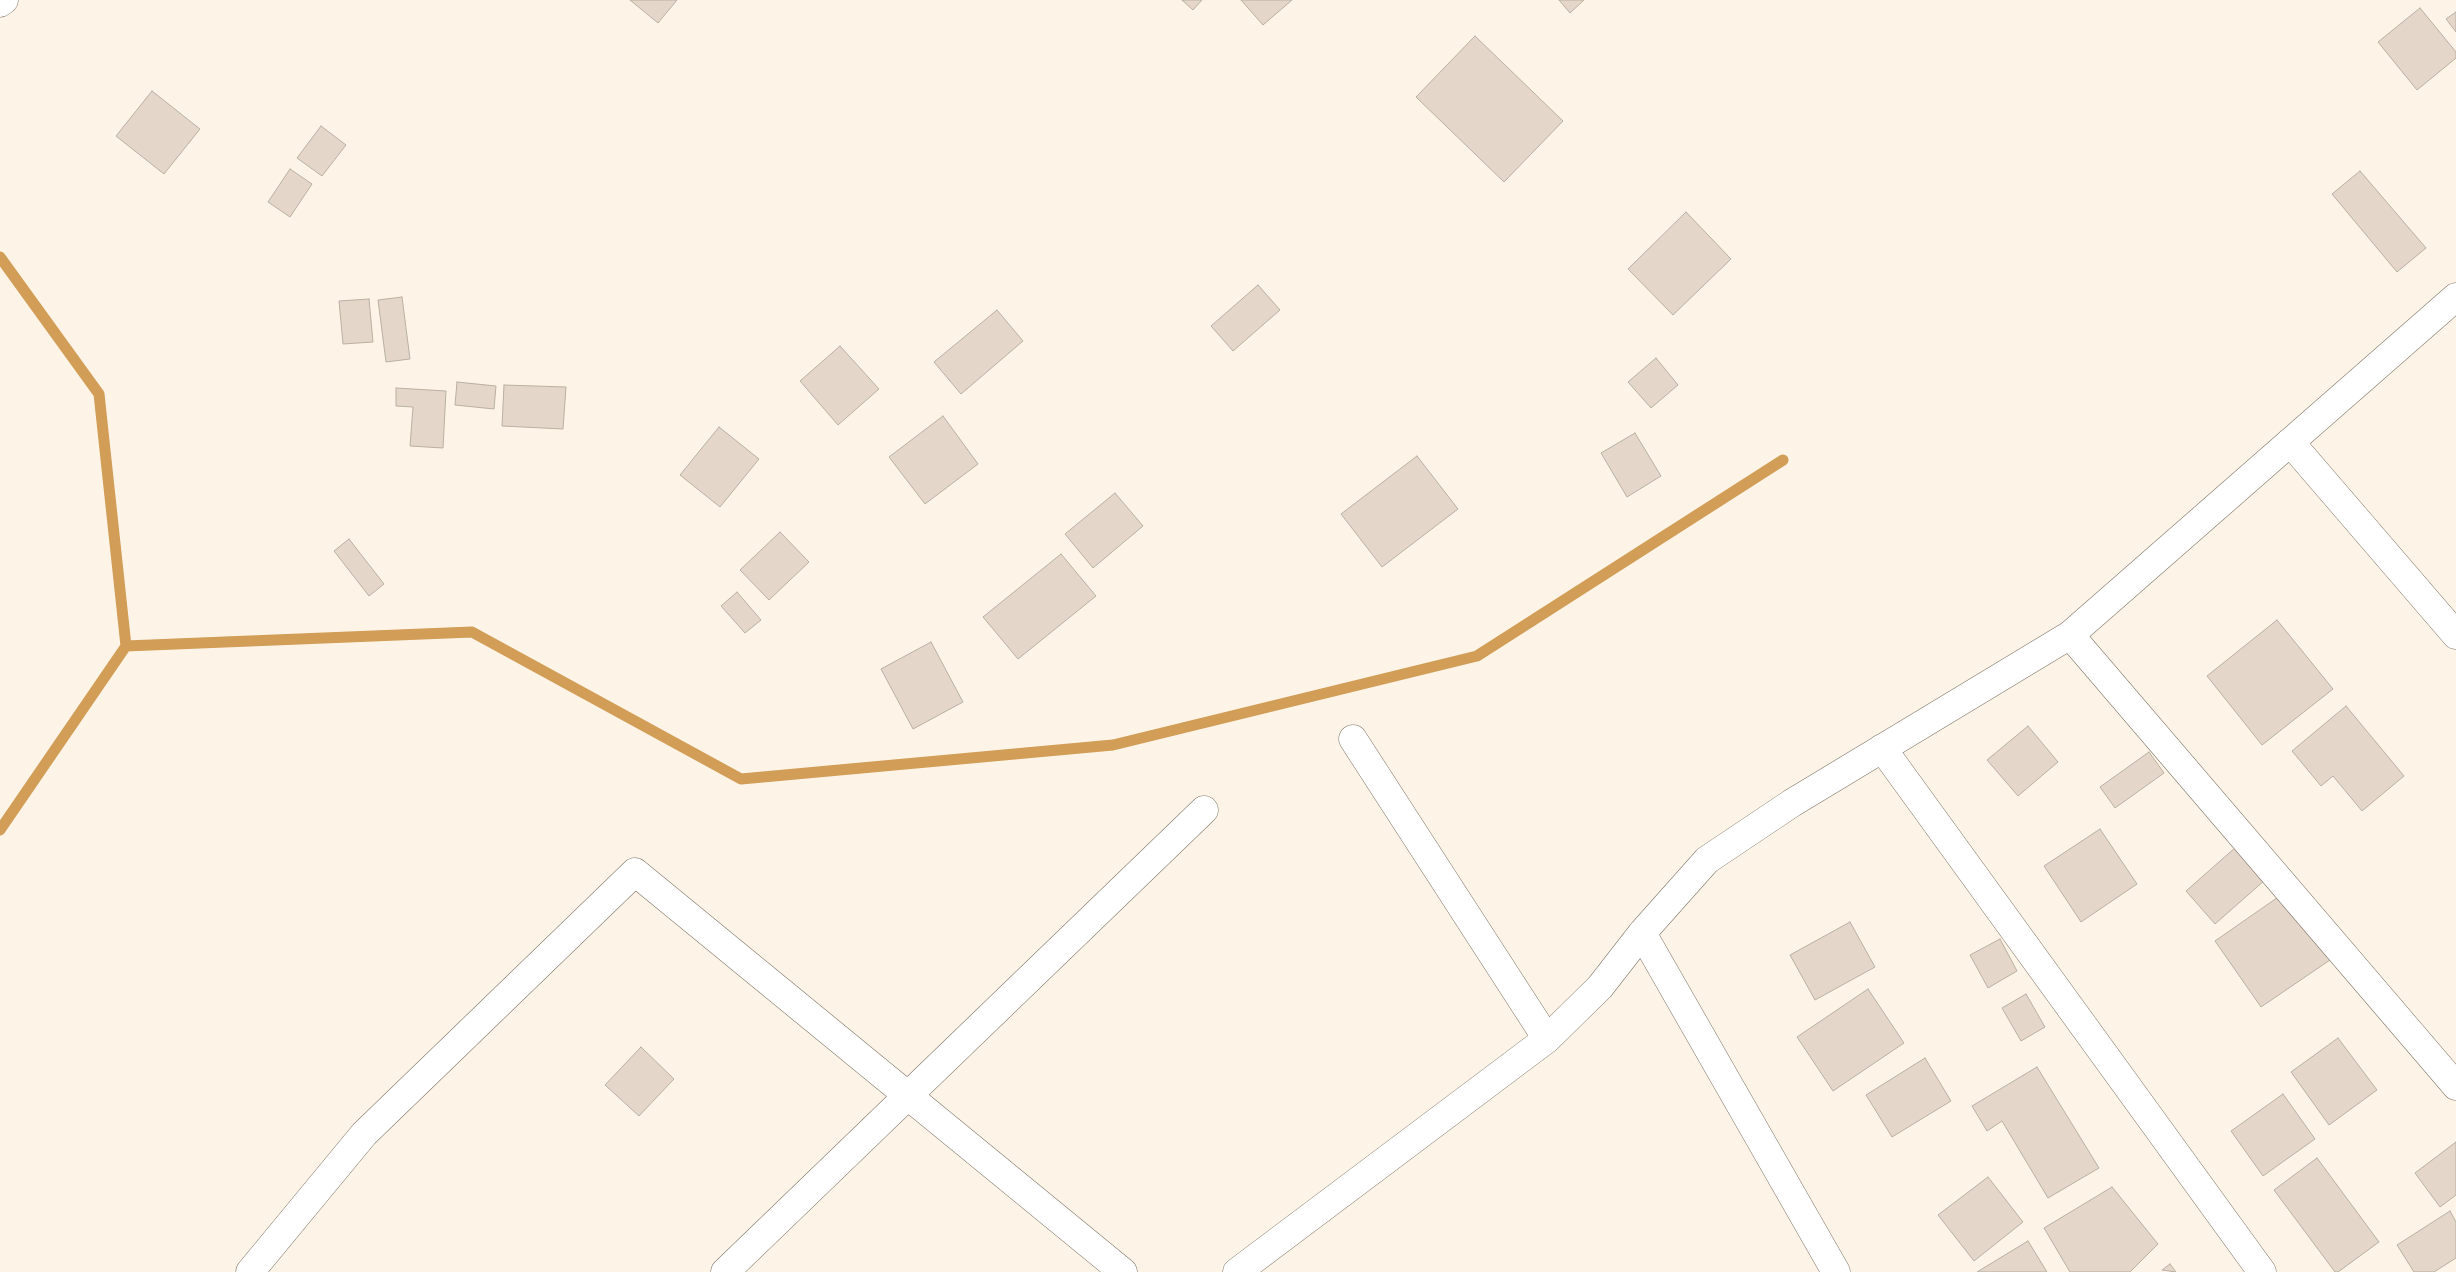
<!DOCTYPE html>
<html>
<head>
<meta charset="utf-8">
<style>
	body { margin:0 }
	canvas { display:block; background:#fdf4e7 }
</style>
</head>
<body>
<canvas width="2456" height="1272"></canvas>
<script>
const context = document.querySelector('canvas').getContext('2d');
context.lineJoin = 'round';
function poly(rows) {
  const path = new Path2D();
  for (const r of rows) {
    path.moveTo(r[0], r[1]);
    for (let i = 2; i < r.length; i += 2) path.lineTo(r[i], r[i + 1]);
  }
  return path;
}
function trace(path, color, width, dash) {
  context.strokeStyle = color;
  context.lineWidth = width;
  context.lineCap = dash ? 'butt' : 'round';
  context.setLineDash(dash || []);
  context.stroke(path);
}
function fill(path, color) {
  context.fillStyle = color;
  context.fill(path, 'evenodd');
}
trace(poly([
	[0,257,99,394,126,646,0,830],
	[126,646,472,632,741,779,1113,745,1477,656,1783,460]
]), '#d29d56', 11);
const building = poly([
	[630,0,677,0,658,23,630,0],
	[1182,0,1202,0,1193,10,1182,0],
	[1241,0,1292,0,1263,25,1241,0],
	[1559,0,1584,0,1570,13,1559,0],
	[2420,8,2456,52,2456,58,2417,90,2378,42,2420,8],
	[2456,12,2456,32,2446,19,2456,12],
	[1475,36,1563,121,1504,182,1416,97,1475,36],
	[152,91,200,129,164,174,116,136,152,91],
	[321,126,346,145,322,176,297,158,321,126],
	[290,169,312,184,290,217,268,202,290,169],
	[2360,171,2426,248,2397,272,2332,194,2360,171],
	[1686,212,1731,259,1673,315,1628,269,1686,212],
	[1258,285,1280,310,1233,351,1211,326,1258,285],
	[402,297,410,359,386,362,378,300,402,297],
	[369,299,373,342,343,344,339,301,369,299],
	[997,310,1023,341,961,394,934,362,997,310],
	[840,346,879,389,838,425,800,381,840,346],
	[1656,358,1678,385,1651,408,1628,382,1656,358],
	[457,382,496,386,494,409,455,405,457,382],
	[504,385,566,387,563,429,502,426,504,385],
	[396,388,446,391,443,448,410,446,413,407,396,406,396,388],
	[943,416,978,464,925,504,889,457,943,416],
	[719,427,759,459,720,507,680,475,719,427],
	[1635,433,1661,476,1627,497,1601,453,1635,433],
	[1417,456,1458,509,1382,567,1341,514,1417,456],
	[1115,493,1143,526,1093,568,1065,534,1115,493],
	[780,532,809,562,769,600,740,570,780,532],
	[349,539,384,584,369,596,334,551,349,539],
	[1061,554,1096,596,1018,659,983,617,1061,554],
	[737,592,761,620,745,633,721,606,737,592],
	[2277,620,2333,689,2262,745,2207,676,2277,620],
	[931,642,963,702,913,729,881,669,931,642],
	[2346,706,2404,776,2362,811,2333,776,2321,786,2292,751,2346,706],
	[2028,726,2058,762,2018,796,1987,760,2028,726],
	[2149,752,2164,773,2115,808,2100,787,2149,752],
	[2100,829,2137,884,2081,922,2044,866,2100,829],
	[2236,847,2265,880,2215,924,2186,891,2236,847],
	[2284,893,2330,960,2261,1007,2215,941,2284,893],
	[1850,922,1875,967,1815,1000,1790,955,1850,922],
	[2000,939,2017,971,1988,988,1970,955,2000,939],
	[1868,989,1904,1043,1833,1091,1797,1037,1868,989],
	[2026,994,2045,1027,2021,1041,2002,1008,2026,994],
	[2338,1038,2377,1090,2329,1125,2291,1072,2338,1038],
	[641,1047,674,1079,639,1116,605,1085,641,1047],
	[1925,1058,1951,1101,1892,1137,1866,1095,1925,1058],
	[2037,1067,2099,1168,2048,1198,2002,1121,1987,1131,1972,1106,2037,1067],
	[2283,1094,2315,1139,2263,1176,2231,1131,2283,1094],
	[2456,1142,2456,1195,2440,1207,2415,1173,2456,1142],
	[2317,1158,2379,1242,2338,1272,2335,1272,2274,1190,2317,1158],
	[1988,1177,2023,1222,1974,1261,1938,1215,1988,1177],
	[2112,1187,2158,1244,2130,1272,2070,1272,2044,1228,2112,1187],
	[2450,1211,2456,1222,2456,1258,2434,1272,2414,1272,2397,1245,2450,1211],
	[2028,1241,2047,1272,1977,1272,2028,1241],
	[2170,1264,2176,1272,2162,1270,2170,1264]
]);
fill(building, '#e4d7c9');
trace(building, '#baafa0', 1);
const street = poly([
	[0,3,4,0],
	[2290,442,2456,635],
	[2070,635,2456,1086],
	[1353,739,1547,1039],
	[1882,748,2262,1272],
	[1642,933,1836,1272],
	[250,1272,364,1134,635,872,1123,1272],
	[725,1272,1204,810],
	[1237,1272,1547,1039,1600,987,1642,933,1707,860,1792,803,2070,635,2456,297]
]);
trace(street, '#7f7467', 29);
trace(street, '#fff', 28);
</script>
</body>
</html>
